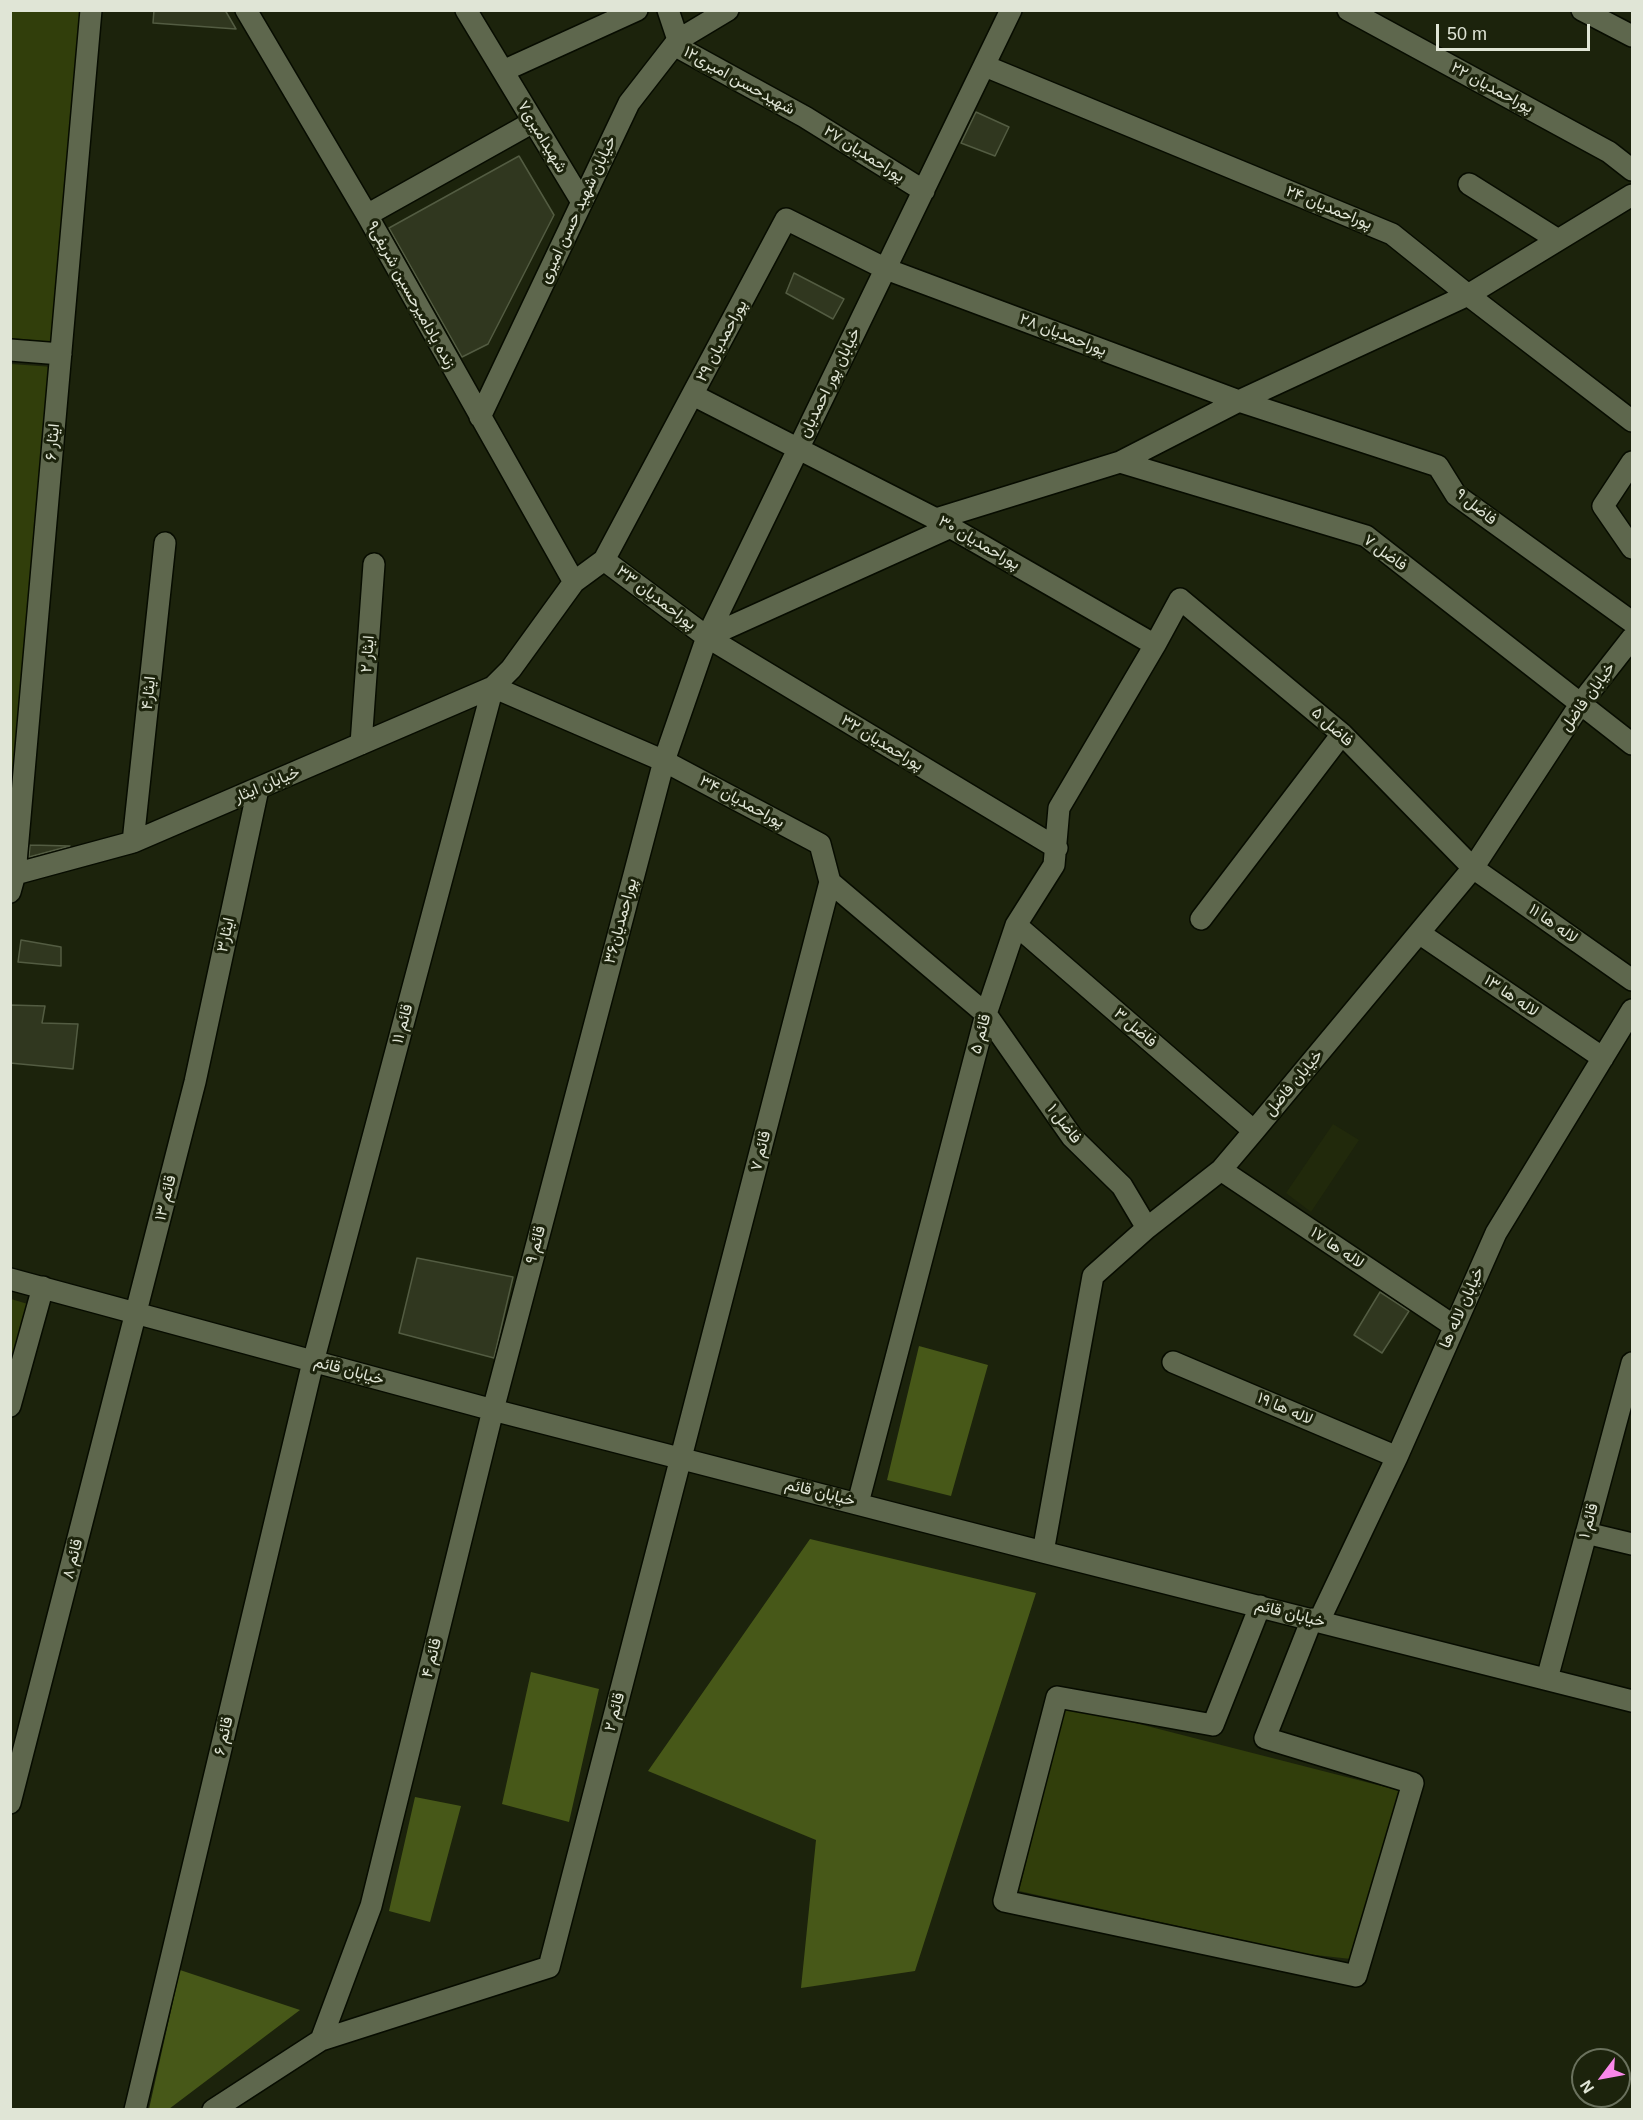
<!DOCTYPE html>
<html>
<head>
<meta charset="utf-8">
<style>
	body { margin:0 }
	#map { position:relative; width:1643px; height:2120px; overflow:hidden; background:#1c230c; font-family:Helvetica,sans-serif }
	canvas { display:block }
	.frame { position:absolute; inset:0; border:12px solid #e0e5d6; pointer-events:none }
	.north { position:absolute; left:1571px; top:2048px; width:60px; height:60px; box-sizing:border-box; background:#1c230c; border:2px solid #6a715d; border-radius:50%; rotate:238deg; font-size:16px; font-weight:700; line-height:24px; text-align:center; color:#e0e5d6 }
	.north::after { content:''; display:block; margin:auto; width:21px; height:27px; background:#f987e9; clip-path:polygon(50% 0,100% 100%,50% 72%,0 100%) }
	.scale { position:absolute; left:1436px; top:24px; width:154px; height:27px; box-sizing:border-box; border:3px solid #e0e5d6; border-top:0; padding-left:8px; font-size:18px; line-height:21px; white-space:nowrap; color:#e0e5d6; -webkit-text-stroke:4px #1c230c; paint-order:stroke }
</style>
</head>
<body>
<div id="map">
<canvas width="1643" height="2120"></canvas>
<div class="frame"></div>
<div class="north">N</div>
<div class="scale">50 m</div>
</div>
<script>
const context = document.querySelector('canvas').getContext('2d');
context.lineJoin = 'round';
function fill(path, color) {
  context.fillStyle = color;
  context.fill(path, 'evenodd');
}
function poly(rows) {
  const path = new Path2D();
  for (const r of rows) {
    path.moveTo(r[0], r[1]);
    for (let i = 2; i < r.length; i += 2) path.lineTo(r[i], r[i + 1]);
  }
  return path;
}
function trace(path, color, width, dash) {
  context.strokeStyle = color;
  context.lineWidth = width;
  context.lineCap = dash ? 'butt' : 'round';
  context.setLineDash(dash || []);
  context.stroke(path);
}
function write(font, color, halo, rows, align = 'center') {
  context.font = font + ' Helvetica,Vazirmatn,sans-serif';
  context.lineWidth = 6;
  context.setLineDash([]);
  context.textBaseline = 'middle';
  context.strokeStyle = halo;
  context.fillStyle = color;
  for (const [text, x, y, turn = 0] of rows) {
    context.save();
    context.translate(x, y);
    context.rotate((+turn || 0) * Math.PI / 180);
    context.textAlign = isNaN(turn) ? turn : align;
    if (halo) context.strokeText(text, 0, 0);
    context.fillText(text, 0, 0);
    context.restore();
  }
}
fill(poly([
	[1333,1124,1359,1140,1311,1212,1286,1193]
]), '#21290b');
fill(poly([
	[10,11,85,11,53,342,11,338],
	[11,364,53,367,11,817],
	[11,1299,31,1305,11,1380],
	[1065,1705,1401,1791,1351,1959,1306,1954,1019,1891]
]), '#313e0b');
fill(poly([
	[919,1346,988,1365,951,1496,887,1480],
	[810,1539,1036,1593,915,1971,801,1988,816,1840,648,1771],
	[531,1672,599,1689,569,1822,502,1804],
	[415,1797,461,1806,430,1922,389,1911],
	[180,1970,300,2010,169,2109,149,2109]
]), '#475818');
const building = poly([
	[154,10,225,10,236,29,153,23,154,10],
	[976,112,1009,127,995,156,961,143,976,112],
	[519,156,554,215,488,344,462,357,389,228,519,156],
	[794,273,844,299,833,319,786,293,794,273],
	[30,845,70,846,29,857,30,845],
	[21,940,61,947,61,966,18,962,21,940],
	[10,1005,45,1006,42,1023,78,1024,73,1069,10,1063,10,1005],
	[417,1258,513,1277,494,1358,399,1333,417,1258],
	[1380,1292,1409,1311,1382,1353,1354,1335,1380,1292]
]);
fill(building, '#30371f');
trace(building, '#535c42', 1.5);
const minor = poly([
	[246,10,367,215,574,582],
	[466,10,582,202],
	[1348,10,1609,152,1632,170],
	[1582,10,1632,36],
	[678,40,728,10],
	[674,45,805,117,924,191],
	[985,66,1392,234,1468,295,1632,421],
	[503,71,637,10],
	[1469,184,1558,240],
	[367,215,533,122],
	[10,350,61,354],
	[693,395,936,519,1155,645],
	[480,417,629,103,678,40,668,10],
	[1120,462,1366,536,1632,744],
	[1632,462,1603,506,1632,548],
	[936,519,1120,462,1239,401,1468,295,1632,195],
	[604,560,707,637,1057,848],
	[707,637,951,527],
	[361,744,374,564],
	[133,842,165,543],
	[10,873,15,874,133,842,493,687,511,669,574,582,604,560,786,219,886,269,1239,401,1438,466,1456,495,1632,622],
	[830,882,986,1014,1072,1137,1122,1186,1147,1228],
	[10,892,15,874,91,10],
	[1201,919,1342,734],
	[1016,925,1254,1131],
	[1419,933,1603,1058],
	[1221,1170,1454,1326],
	[10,1279,493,1410,1043,1552,1632,1701],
	[1173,1362,1397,1457],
	[10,1406,43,1287],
	[858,1503,986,1014,1016,925,1054,865,1059,808,1155,645,1180,599,1342,734,1473,868,1632,980],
	[1586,1533,1632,1544],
	[1043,1552,1093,1276,1147,1228,1221,1170,1254,1131,1473,868,1581,703,1632,638],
	[1260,1606,1213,1725,1057,1697,1004,1901,1356,1976,1413,1783,1265,1738,1312,1619],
	[1319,1621,1397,1457,1496,1233,1632,1010],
	[1547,1679,1632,1363],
	[10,1803,195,1082,258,789],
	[321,2040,371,1906,493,1410,664,761,707,637,1011,10],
	[135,2110,313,1362,493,687,664,761,820,844,830,882,549,1967,321,2040,213,2110]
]);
trace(minor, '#070c00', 24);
trace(minor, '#5e674d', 21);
write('16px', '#e0e5d6', '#1c230c', [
	["شهیدحسن امیری۱۲",739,81,29],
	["پوراحمدیان ۲۲",1492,88,28],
	["شهیدامیری۷",542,137,59],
	["پوراحمدیان ۲۷",864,154,32],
	["پوراحمدیان ۲۴",1329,208,22],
	["خیابان شهید حسن امیری",578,210,-65],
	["زنده یادامیرحسین شریفی۹",411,295,61],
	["پوراحمدیان ۲۸",1063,335,21],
	["پوراحمدیان ۲۹",722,341,-62],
	["خیابان پور احمدیان",830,383,-64],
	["ایثار ۶",53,442,-85],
	["فاضل ۹",1476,507,39],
	["پوراحمدیان ۳۰",979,543,30],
	["فاضل ۷",1385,553,36],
	["پوراحمدیان ۳۳",656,598,37],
	["ایثار ۲",368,654,-86],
	["ایثار۴",149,693,-84],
	["خیابان فاضل",1588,697,-54],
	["فاضل ۵",1332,727,42],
	["پوراحمدیان ۳۲",882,743,31],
	["خیابان ایثار",267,785,-23],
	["پوراحمدیان ۳۴",742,802,28],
	["پوراحمدیان۳۶",621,921,-75],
	["لاله ها ۱۱",1553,924,35],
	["ایثار۳",226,935,-78],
	["لاله ها ۱۳",1511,996,34],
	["قائم ۱۱",403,1024,-75],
	["فاضل ۳",1135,1028,41],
	["قائم ۵",981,1034,-75],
	["خیابان فاضل",1294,1083,-50],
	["فاضل ۱",1064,1124,52],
	["قائم ۷",761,1151,-76],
	["قائم ۱۳",166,1198,-76],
	["قائم ۹",536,1245,-75],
	["لاله ها ۱۷",1337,1248,34],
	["خیابان لاله ها",1462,1308,-66],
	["خیابان قائم",349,1371,15],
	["لاله ها ۱۹",1285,1409,23],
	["خیابان قائم",820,1493,14],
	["قائم ۱",1589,1521,-75],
	["قائم ۸",73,1559,-76],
	["خیابان قائم",1290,1614,14],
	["قائم ۴",432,1658,-76],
	["قائم ۲",615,1712,-75],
	["قائم ۶",224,1736,-77]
]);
</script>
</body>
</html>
